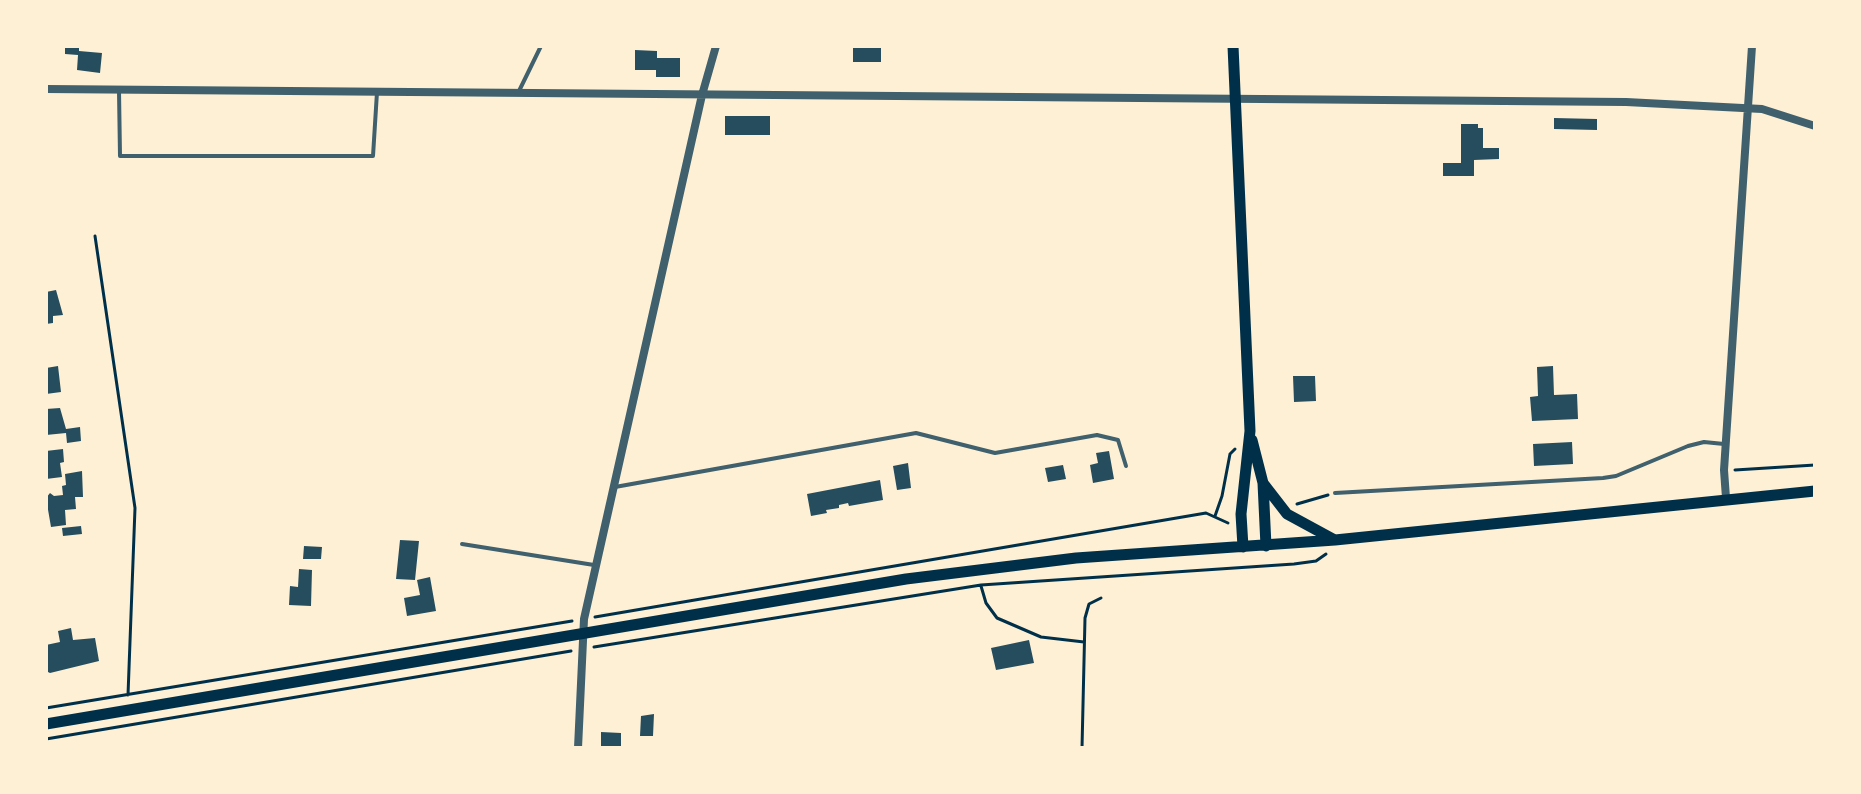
<!DOCTYPE html>
<html>
<head>
<meta charset="utf-8">
<style>
	body { margin:0 }
	#map { position:relative; width:1861px; height:794px; overflow:hidden; background:#fdf0d5; font-family:"PT Sans Narrow",sans-serif }
	canvas { display:block }
	.frame { position:absolute; inset:0; border:48px solid #fdf0d5; pointer-events:none }
</style>
</head>
<body>
<div id="map">
<canvas width="1861" height="794"></canvas>
<div class="frame"></div>
</div>
<script>
const context = document.querySelector('canvas').getContext('2d');
context.lineJoin = 'round';
function fill(path, color) {
  context.fillStyle = color;
  context.fill(path, 'evenodd');
}
function poly(rows) {
  const path = new Path2D();
  for (const r of rows) {
    path.moveTo(r[0], r[1]);
    for (let i = 2; i < r.length; i += 2) path.lineTo(r[i], r[i + 1]);
  }
  return path;
}
function trace(path, color, width, dash) {
  context.strokeStyle = color;
  context.lineWidth = width;
  context.lineCap = dash ? 'butt' : 'round';
  context.setLineDash(dash || []);
  context.stroke(path);
}
fill(poly([
	[65,46,79,46,79,51,102,53,100,73,77,70,78,55,65,54],
	[853,46,881,46,881,62,853,62],
	[635,50,657,51,657,58,680,58,680,77,656,77,656,70,635,70],
	[725,116,770,116,770,135,725,135],
	[1554,118,1597,119,1597,130,1554,129],
	[1461,124,1478,124,1478,128,1483,128,1483,148,1499,148,1499,159,1474,160,1474,176,1443,176,1443,163,1461,163],
	[56,290,63,315,53,316,53,323,46,324,46,317,48,317,46,292],
	[58,366,61,392,46,394,46,368],
	[1553,366,1554,395,1577,394,1578,419,1532,421,1530,397,1538,396,1537,367],
	[1293,376,1315,376,1316,401,1294,402],
	[60,408,66,429,80,427,81,441,67,443,66,433,46,435,46,409],
	[1572,442,1573,464,1534,466,1533,444],
	[63,449,64,462,60,463,62,477,46,479,46,451],
	[1109,451,1114,479,1093,483,1090,465,1098,463,1096,453],
	[908,463,911,488,897,490,893,466],
	[1063,465,1066,479,1048,482,1045,468],
	[82,471,83,497,75,497,76,509,65,510,66,525,51,527,46,498,50,493,54,496,63,495,62,486,66,485,65,474],
	[880,480,883,500,849,506,848,503,839,505,839,508,826,510,827,513,811,516,807,494],
	[81,526,82,534,63,536,62,528],
	[400,540,419,541,415,580,396,579],
	[304,546,322,547,321,559,303,559],
	[299,569,312,570,311,606,289,605,290,586,298,587],
	[430,577,436,611,407,616,404,598,420,595,417,580],
	[71,628,73,640,95,638,99,661,50,673,46,671,46,645,60,642,58,631],
	[1029,640,1034,663,996,670,991,648],
	[654,714,653,736,640,736,641,716],
	[601,732,621,733,621,748,601,748]
]), '#264d5e');
trace(poly([
	[95,236,135,508,128,695],
	[1735,470,1815,465],
	[1297,504,1328,495],
	[1215,516,1222,496,1230,454,1235,449],
	[981,586,986,603,997,618,1041,637,1084,642],
	[595,617,1206,513,1228,523],
	[594,647,981,585,1294,564,1316,561,1326,554],
	[46,708,572,621],
	[46,739,571,651],
	[1082,748,1085,618,1089,604,1101,598]
]), '#003049', 3);
trace(poly([
	[119,91,120,156,373,156,377,92],
	[519,91,541,46],
	[615,487,916,433,995,453,1097,435,1118,440,1126,466],
	[1335,493,1603,478,1616,476,1688,446,1704,442,1724,444],
	[462,544,594,565]
]), '#3f606c', 4);
trace(poly([
	[46,89,1626,102,1762,109,1815,126],
	[1726,498,1724,470,1752,46],
	[578,748,584,619,702,95,716,46]
]), '#3f606c', 8);
trace(poly([
	[1233,46,1250,431,1241,514,1243,547],
	[1252,440,1263,483,1266,546],
	[1263,483,1287,514,1333,539],
	[46,724,906,579,1076,558,1335,540,1815,491]
]), '#003049', 11);
</script>
</body>
</html>
